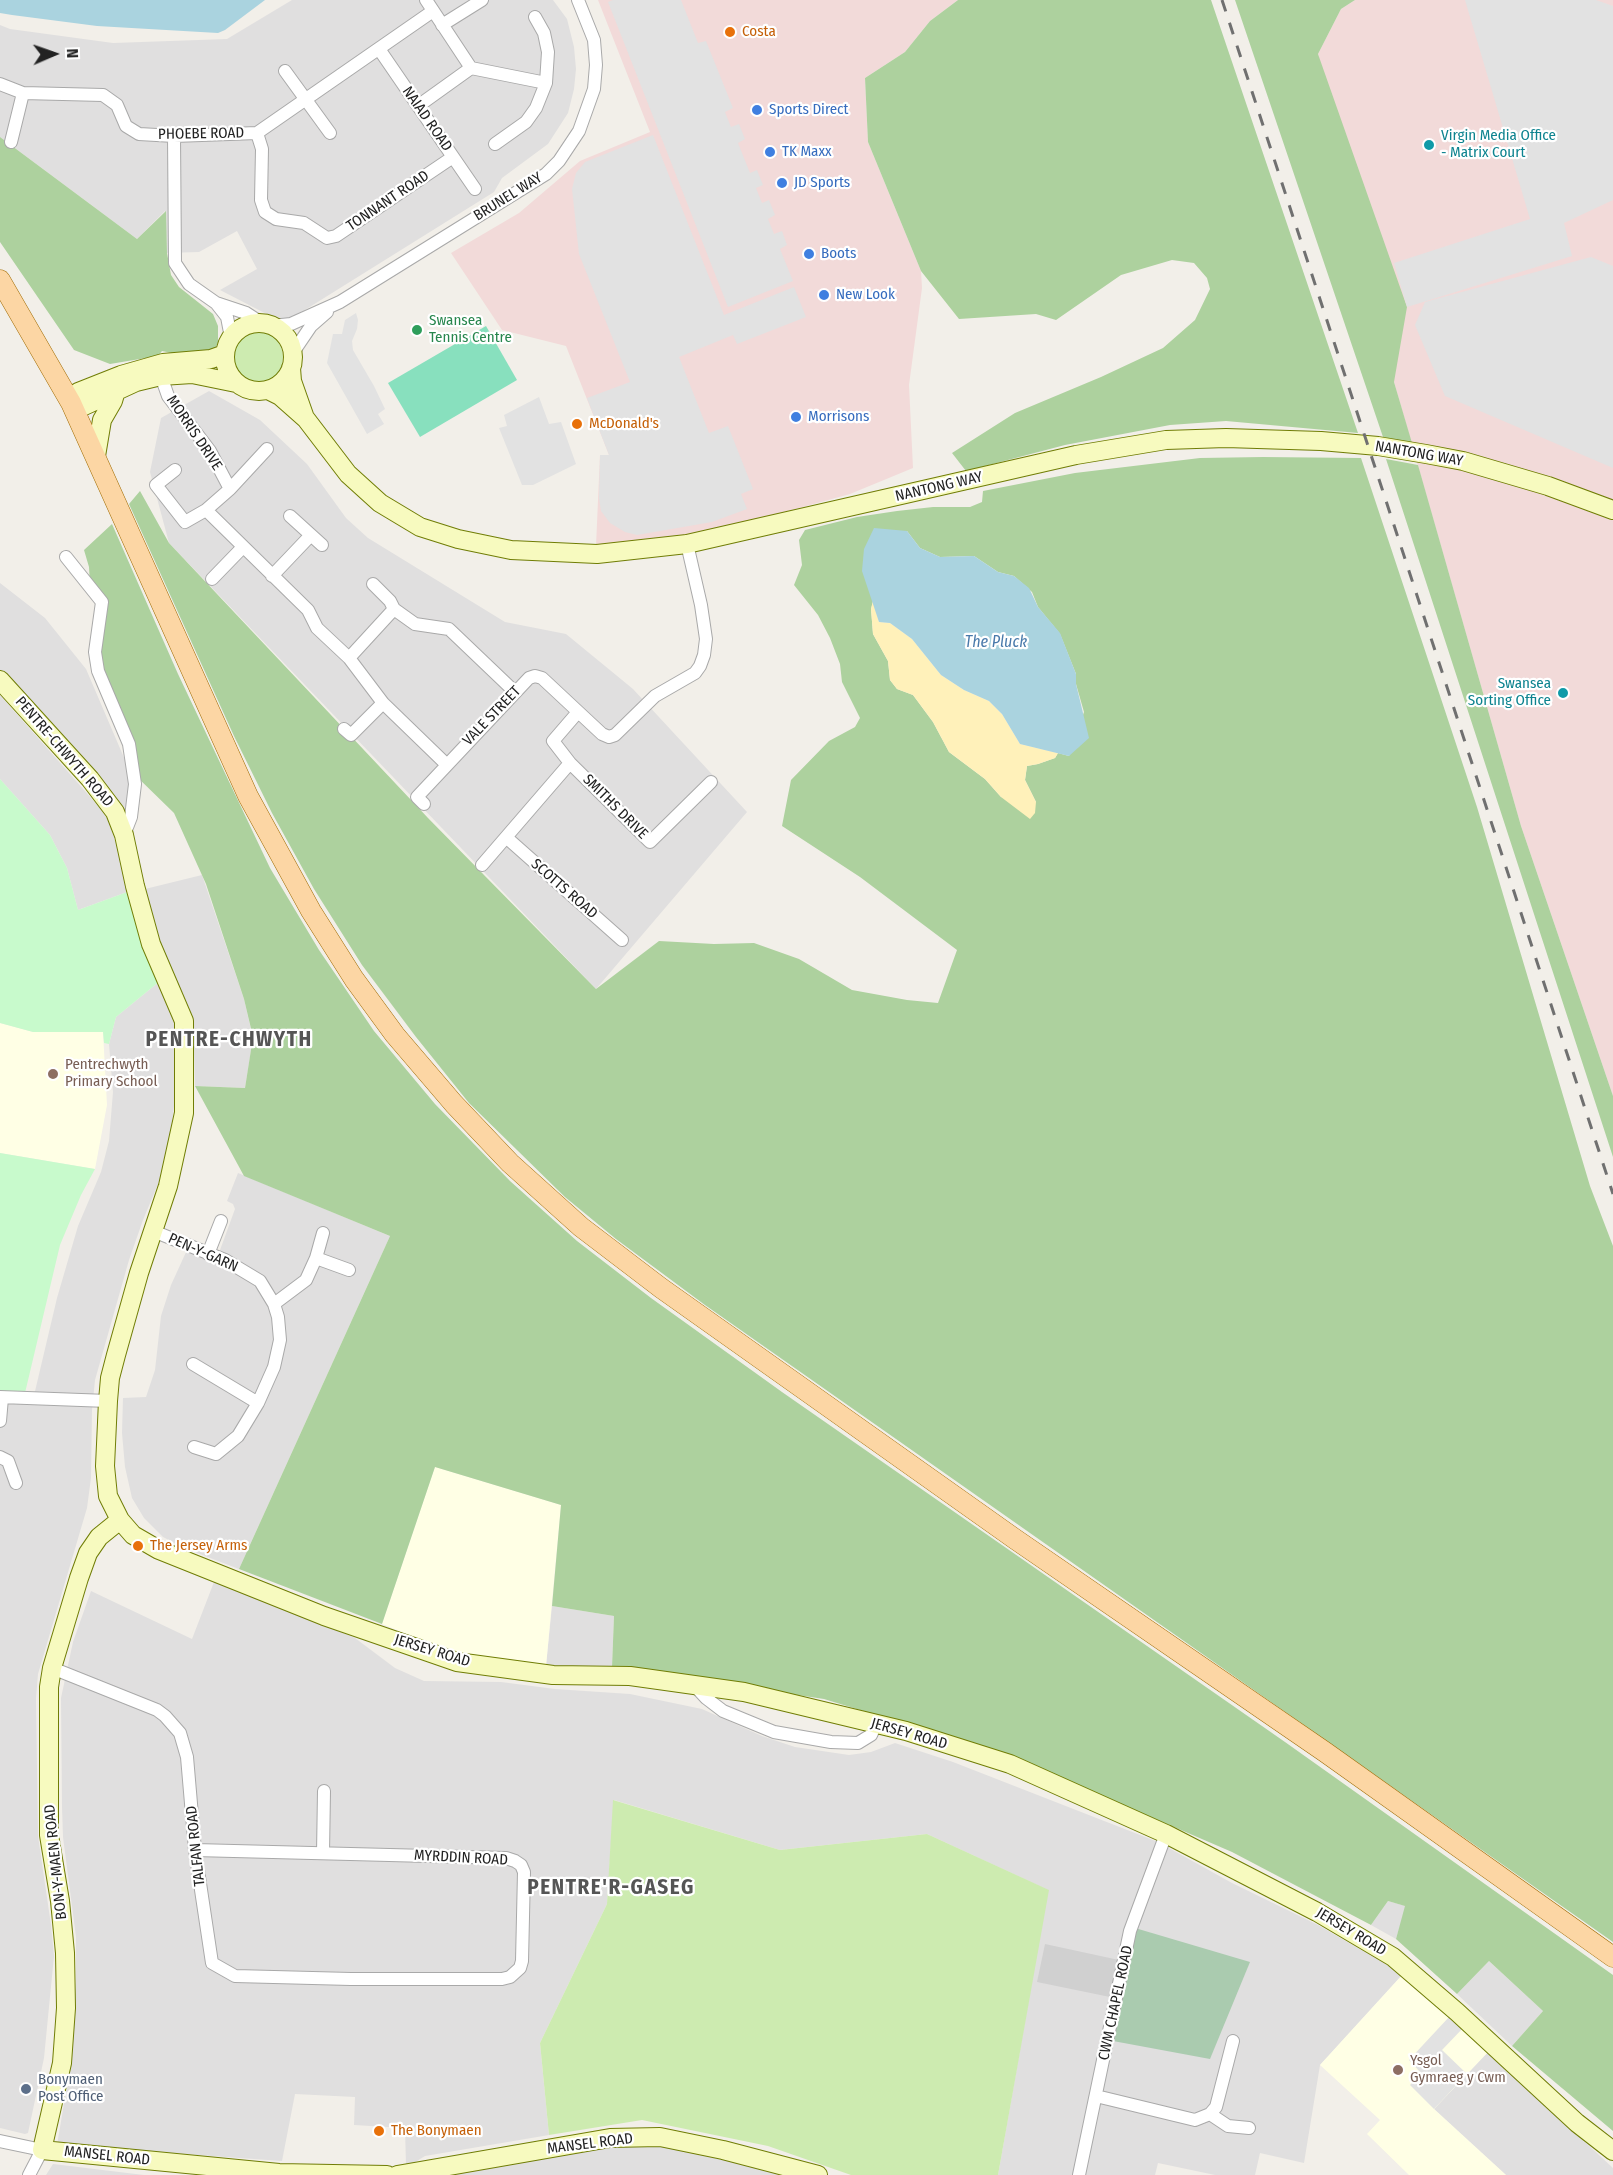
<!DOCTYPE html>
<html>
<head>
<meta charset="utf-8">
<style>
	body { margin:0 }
	#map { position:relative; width:1613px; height:2175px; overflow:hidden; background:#f2efe9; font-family:"Fira Sans Condensed",sans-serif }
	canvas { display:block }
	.north { position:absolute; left:24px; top:24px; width:60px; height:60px; -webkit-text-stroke:4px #fff; paint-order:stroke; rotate:88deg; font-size:16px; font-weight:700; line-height:24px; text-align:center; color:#222 }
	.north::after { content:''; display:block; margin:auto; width:21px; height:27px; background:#222; clip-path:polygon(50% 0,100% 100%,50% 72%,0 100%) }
</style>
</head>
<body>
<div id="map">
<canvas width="1613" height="2175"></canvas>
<div class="north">N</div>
</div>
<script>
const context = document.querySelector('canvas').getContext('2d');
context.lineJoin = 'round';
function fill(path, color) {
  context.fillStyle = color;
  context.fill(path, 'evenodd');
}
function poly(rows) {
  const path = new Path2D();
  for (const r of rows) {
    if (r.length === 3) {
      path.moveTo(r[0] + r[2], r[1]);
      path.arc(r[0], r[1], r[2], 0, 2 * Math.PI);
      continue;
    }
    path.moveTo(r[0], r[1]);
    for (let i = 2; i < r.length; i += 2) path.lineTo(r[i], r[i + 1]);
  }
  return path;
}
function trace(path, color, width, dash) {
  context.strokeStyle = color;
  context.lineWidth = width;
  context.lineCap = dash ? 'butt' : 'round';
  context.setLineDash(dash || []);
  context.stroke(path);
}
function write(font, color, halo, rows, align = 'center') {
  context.font = font + ' "Fira Sans Condensed",sans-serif';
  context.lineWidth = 4.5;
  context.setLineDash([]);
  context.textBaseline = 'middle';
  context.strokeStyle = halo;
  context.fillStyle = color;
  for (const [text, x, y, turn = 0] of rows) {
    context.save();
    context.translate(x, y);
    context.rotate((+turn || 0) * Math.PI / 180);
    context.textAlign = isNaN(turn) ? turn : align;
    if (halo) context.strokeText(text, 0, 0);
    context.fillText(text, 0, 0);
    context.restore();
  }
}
fill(poly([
	[292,0,553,0,567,19,574,47,576,69,574,89,568,113,548,144,502,178,494,192,284,323,220,290,257,269,237,231,199,252,167,253,165,211,137,239,0,137,0,25,10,29,113,43,227,39],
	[209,391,260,420,307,464,346,518,368,538,505,622,566,634,633,689,747,812,596,989,169,543,150,472,161,418],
	[0,583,45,618,86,669,125,760,128,776,128,812,122,812,0,673],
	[0,695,100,808,108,820,125,870,130,891,78,910,67,868,50,835,0,779],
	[202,875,244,999,253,1038,245,1088,195,1086,193,1017,162,947,145,889],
	[160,981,178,1018,181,1043,168,1160,143,1220,129,1260,95,1380,92,1410,91,1478,87,1508,38,1674,36,1698,38,1836,51,1925,54,1956,44,2058,28,2133,25,2134,0,2128,0,1402,32,1404,57,1298,78,1226,101,1172,109,1141,113,1092,109,1044,116,1017],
	[238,1173,390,1236,239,1569,184,1548,163,1537,144,1518,132,1498,125,1467,122,1433,123,1398,146,1397,155,1370,161,1316,171,1285,187,1250,216,1261,235,1209,233,1204,227,1201],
	[214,1582,299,1614,355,1638,395,1668,424,1681,501,1682,555,1689,630,1694,702,1709,762,1736,795,1747,849,1755,871,1752,895,1743,953,1762,1158,1842,1232,1883,1318,1925,1403,1974,1320,2065,1304,2163,1260,2153,1255,2175,1215,2175,1158,2163,1155,2175,998,2175,1048,1890,927,1834,780,1850,614,1800,607,1904,540,2043,549,2135,425,2156,412,2164,406,2165,405,2128,354,2125,355,2097,295,2094,282,2161,57,2145,68,2080,76,1982,76,1937,63,1837,62,1807,61,1698,73,1642,91,1591,192,1639],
	[552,1606,614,1616,612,1667,546,1666],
	[1388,1901,1406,1906,1396,1939,1371,1925],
	[1489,1961,1543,2011,1512,2046,1457,1994],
	[1488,2052,1613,2168,1613,2175,1506,2175,1434,2109],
	[627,2143,653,2143,729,2158,781,2175,448,2175],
	[53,2164,144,2175,46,2175]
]), '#e0dfdf');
fill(poly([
	[598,0,958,0,930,21,905,52,865,78,868,142,921,271,922,288,909,385,913,468,850,494,781,513,675,538,596,546,600,455,609,455,566,346,502,330,451,253,519,213,580,161,650,132],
	[1355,0,1613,0,1613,1096,1521,826,1394,382,1318,54,1341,9]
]), '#f2dad9');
fill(poly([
	[0,1023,33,1032,73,1030,103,1032,107,1105,95,1169,0,1153],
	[435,1467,561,1505,546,1666,454,1653,382,1624],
	[1403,1974,1488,2052,1434,2109,1506,2175,1409,2175,1367,2134,1380,2120,1320,2065]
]), '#ffffe5');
fill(poly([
	[1045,1944,1119,1960,1110,1997,1037,1982]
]), '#d0d0d0');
fill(poly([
	[257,357,26],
	[613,1800,780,1850,927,1834,1049,1890,998,2175,851,2175,768,2146,642,2120,549,2135,540,2043,607,1904]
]), '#cdebb0');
fill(poly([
	[958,0,1211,0,1358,433,1226,421,1170,425,1065,445,966,471,952,453,1015,413,1101,377,1163,348,1195,320,1210,289,1207,278,1194,263,1172,260,1121,275,1056,320,1036,314,959,319,921,271,868,142,865,78,905,52,930,21],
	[1235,0,1355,0,1341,9,1318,54,1407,307,1394,382,1412,443,1383,437],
	[0,137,137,239,166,211,167,253,171,275,179,287,213,314,218,326,218,343,213,352,181,355,162,351,158,356,110,364,74,350,0,242],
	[1263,457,1361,458,1477,807,1590,1186,1613,1246,1613,1942,705,1305,616,1239,565,1197,469,1103,416,1037,362,965,314,889,272,813,234,736,129,504,140,491,169,543,428,818,596,989,659,941,714,944,754,943,799,959,852,990,907,1000,938,1003,957,950,860,877,782,826,791,780,829,741,855,727,860,718,842,682,840,664,830,638,818,615,794,585,802,565,799,540,805,530,857,517,897,511,933,507,970,507,982,502,983,491,1075,473,1200,458],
	[907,531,920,548,940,557,974,556,998,572,1014,576,1032,592,1038,607,1060,634,1076,674,1076,684,1084,712,1069,756,1058,753,1055,758,1038,764,1027,766,1025,780,1036,802,1001,797,985,779,949,752,933,722,913,695,897,689,890,680,888,661,873,634,871,609,873,601],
	[1386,459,1418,465,1521,826,1613,1096,1613,1157],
	[112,524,178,674,270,868,319,950,374,1031,435,1104,510,1181,577,1241,651,1298,782,1392,1285,1742,1613,1975,1613,2131,1512,2046,1543,2011,1489,1961,1457,1994,1396,1939,1405,1906,1388,1901,1371,1925,1232,1852,1007,1755,824,1699,612,1667,614,1616,552,1606,561,1505,435,1467,382,1624,239,1569,390,1236,244,1176,195,1086,245,1088,253,1037,244,999,206,884,174,813,133,773,98,671,102,602,90,585,89,567,84,550]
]), '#add19e');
fill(poly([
	[873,601,879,622,890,623,912,639,941,675,964,690,989,701,1002,714,1020,744,1058,753,1055,758,1038,764,1027,766,1025,780,1036,802,1035,813,1030,819,1001,797,985,779,949,752,933,722,913,695,897,689,890,680,888,661,873,634,871,609]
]), '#fff1ba');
fill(poly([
	[1135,1928,1250,1962,1210,2059,1113,2041]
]), '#aacbaf');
fill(poly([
	[0,779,50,835,67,868,78,910,130,891,160,981,116,1017,109,1044,104,1043,103,1032,33,1032,0,1023],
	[0,1153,95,1169,81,1195,60,1245,25,1393,0,1392]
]), '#c8facc');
fill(poly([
	[486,326,517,380,420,437,388,383]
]), '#88e0be');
fill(poly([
	[613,0,681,0,698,43,706,41,733,108,725,112,731,127,739,124,745,139,738,143,750,173,757,170,763,185,756,188,762,203,769,200,775,215,768,219,774,234,782,231,787,245,780,249,793,281,728,307,608,2],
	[1465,0,1596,0,1613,6,1613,200,1564,223,1572,256,1407,307,1394,263,1530,219],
	[653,135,724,315,794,287,806,317,737,344,733,335,679,357,709,433,728,426,753,489,741,494,747,509,712,522,637,535,625,532,610,523,601,511,599,498,600,455,609,455,587,398,630,382,579,254,572,189,576,173,585,162],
	[1591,257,1613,266,1613,468,1445,396,1415,325,1425,302],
	[356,313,358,320,357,329,352,341,353,350,374,386,385,409,378,414,384,424,367,434,327,363,333,334,342,334,345,320],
	[539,397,549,424,561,422,576,464,533,485,522,485,499,428,507,426,504,415],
	[1450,2016,1463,2028,1442,2050,1467,2074,1434,2109,1410,2085,1421,2073,1409,2060]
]), '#e2e2e2');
fill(poly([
	[0,0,265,0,225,30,218,33,97,26,12,15,0,13],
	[874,528,907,531,920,548,940,557,974,556,998,572,1014,576,1029,588,1038,607,1060,633,1076,674,1076,684,1089,738,1069,756,1020,744,1002,714,989,701,964,690,941,675,912,639,890,623,879,622,862,571,864,549]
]), '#aad3df');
const street = poly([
	[426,0,471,68],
	[442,25,482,0],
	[379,49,475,189],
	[471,68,546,83],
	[285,71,330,133],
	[0,84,23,93,103,95,117,105,126,126,139,134,174,136,257,133,433,11],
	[418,106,471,68],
	[257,133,262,149,261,200,265,212,276,219,304,223,327,238,336,236,453,157],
	[174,136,175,263,189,284,216,303,227,317,231,338],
	[11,142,23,93],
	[495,144,526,122,536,108,546,83,548,52,544,33,535,17],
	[216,303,246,313,263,324],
	[272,326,291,324,340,302,546,174,559,161,579,131,594,89,596,65,594,40,578,0],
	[292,354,311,326,327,312],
	[161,376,168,396,210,451,230,489,206,510,308,610,317,628,349,658,383,703,446,764],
	[175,470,156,485,185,522,206,510],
	[230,489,267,449],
	[290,516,322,545],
	[66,557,102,602,95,652,98,671,129,744,135,784,131,817,124,835],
	[272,576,311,535],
	[212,579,243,547],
	[394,609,415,624,449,629,515,692],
	[349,658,394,609,390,601,373,584],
	[344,729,351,735,383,703],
	[570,763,650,842,711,782],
	[424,804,417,797,529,678,535,676,542,678,602,734,609,737,615,735,655,696,695,673,700,666,704,655,706,639,701,605,687,544],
	[507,838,622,940],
	[482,865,570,763,553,741,578,712],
	[153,1231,225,1260,260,1281,274,1304,278,1317,280,1340,274,1367,258,1403,238,1436,216,1454,194,1447],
	[208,1254,221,1221],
	[316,1258,349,1270],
	[274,1304,306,1280,316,1258,323,1233],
	[193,1364,258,1403],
	[0,1397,108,1401],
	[0,1421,2,1398],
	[0,1457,8,1461,16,1483],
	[52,1668,157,1710,165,1716,180,1733,187,1757,195,1850,212,1963,235,1976,351,1979,502,1979,510,1977,520,1968,522,1961,524,1872,521,1865,515,1861,506,1858,195,1850],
	[694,1685,706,1698,723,1711,774,1732,831,1742,858,1743,871,1735,876,1724],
	[323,1853,324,1791],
	[1096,2096,1195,2120,1210,2114,1216,2107,1233,2041],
	[1210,2114,1228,2126,1249,2128],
	[0,2141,42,2150,29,2175],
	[1079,2175,1130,1931,1166,1834]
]);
const secondary = poly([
	[259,357,34],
	[225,354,211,359,163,363,121,375,78,392,71,403,84,406,136,382,161,376,192,374,236,383],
	[291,368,292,381,305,418],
	[268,390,280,396,306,419,348,474,380,503,420,527,458,539,511,550,597,554,687,544,1076,455,1166,440,1226,438,1321,441,1378,446,1426,454,1463,461,1548,486,1613,510],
	[96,456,102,420,113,401,116,391],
	[0,680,90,779,115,812,124,835,135,886,151,944,184,1021,184,1113,168,1186,139,1273,116,1355,110,1378,108,1401,105,1466,108,1496,120,1520,133,1535,159,1550,324,1616,457,1662,553,1675,630,1676,744,1692,906,1731,1010,1764,1166,1834,1317,1912,1393,1957,1457,2012,1577,2123,1613,2151],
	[120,1520,99,1537,88,1553,79,1578,52,1668,49,1687,49,1835,60,1901,65,1953,66,2008,62,2063,42,2150,279,2173,387,2175],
	[397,2175,610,2138,660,2137,723,2150,818,2175]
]);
const primary = poly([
	[0,280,71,403,248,796,311,911,354,979,395,1035,454,1104,510,1163,581,1227,661,1288,1015,1539,1325,1752,1613,1957]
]);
trace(street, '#a9a9a9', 14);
trace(secondary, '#707d05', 20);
trace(primary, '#a06b00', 21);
trace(street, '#fff', 12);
trace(secondary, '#f7fabf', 18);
trace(primary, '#fcd6a4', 20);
trace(poly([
	[1222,0,1613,1194]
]), '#707070', 3, [12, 12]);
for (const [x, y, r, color] of [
	[730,32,6,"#e8710a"],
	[757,110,6,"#3f7fe0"],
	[1429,145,6,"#0f9aa8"],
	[770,152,6,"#3f7fe0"],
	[782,183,6,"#3f7fe0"],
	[809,254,6,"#3f7fe0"],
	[824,295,6,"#3f7fe0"],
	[417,330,6,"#2e9e5b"],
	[796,417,6,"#3f7fe0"],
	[577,424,6,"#e8710a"],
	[1563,693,6,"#0f9aa8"],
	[53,1074,6,"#8d6e63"],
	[138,1546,6,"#e8710a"],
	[1398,2070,6,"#8d6e63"],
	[26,2089,6,"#5c6f8a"],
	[379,2131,6,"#e8710a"]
]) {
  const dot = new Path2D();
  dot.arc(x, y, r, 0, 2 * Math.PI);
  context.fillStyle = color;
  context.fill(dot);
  trace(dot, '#fff', 2);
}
write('15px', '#c56008', '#fff', [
	["Costa",742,32],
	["McDonald's",589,424],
	["The Jersey Arms",150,1546],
	["The Bonymaen",391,2131]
], 'left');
write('15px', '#366cbe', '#fff', [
	["Sports Direct",769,110],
	["TK Maxx",782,152],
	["JD Sports",794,183],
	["Boots",821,254],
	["New Look",836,295],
	["Morrisons",808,417]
], 'left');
write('15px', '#222', '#fff', [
	["NAIAD ROAD",427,119,55],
	["PHOEBE ROAD",201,134,-1],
	["BRUNEL WAY",508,197,-32],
	["TONNANT ROAD",388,201,-34],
	["MORRIS DRIVE",194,433,56],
	["NANTONG WAY",1419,454,10],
	["NANTONG WAY",939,487,-13],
	["VALE STREET",492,716,-46],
	["PENTRE-CHWYTH ROAD",64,752,49],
	["SMITHS DRIVE",615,807,45],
	["SCOTTS ROAD",564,889,41],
	["PEN-Y-GARN",203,1253,24],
	["JERSEY ROAD",432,1651,17],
	["JERSEY ROAD",909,1734,16],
	["TALFAN ROAD",196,1846,-96],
	["MYRDDIN ROAD",461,1858,3],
	["BON-Y-MAEN ROAD",56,1862,-96],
	["JERSEY ROAD",1351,1932,31],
	["CWM CHAPEL ROAD",1116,2003,-78],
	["MANSEL ROAD",590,2144,-7],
	["MANSEL ROAD",107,2156,6]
]);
write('15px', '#0d838f', '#fff', [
	["Virgin Media Office",1441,136],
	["- Matrix Court",1441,153],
	["Swansea",1551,684,"right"],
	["Sorting Office",1551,701,"right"]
], 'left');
write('15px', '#27864d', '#fff', [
	["Swansea",429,321],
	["Tennis Centre",429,338]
], 'left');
write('15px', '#785e54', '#fff', [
	["Pentrechwyth",65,1065],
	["Primary School",65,1082],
	["Ysgol",1410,2061],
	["Gymraeg y Cwm",1410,2078]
], 'left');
write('15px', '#4e5e75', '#fff', [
	["Bonymaen",38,2080],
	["Post Office",38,2097]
], 'left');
write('italic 16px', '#4a7aab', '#fff', [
	["The Pluck",996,643]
]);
context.letterSpacing = '1.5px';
write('bold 21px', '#555', '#fff', [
	["PENTRE-CHWYTH",229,1040],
	["PENTRE'R-GASEG",611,1888]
]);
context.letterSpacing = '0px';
</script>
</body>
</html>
